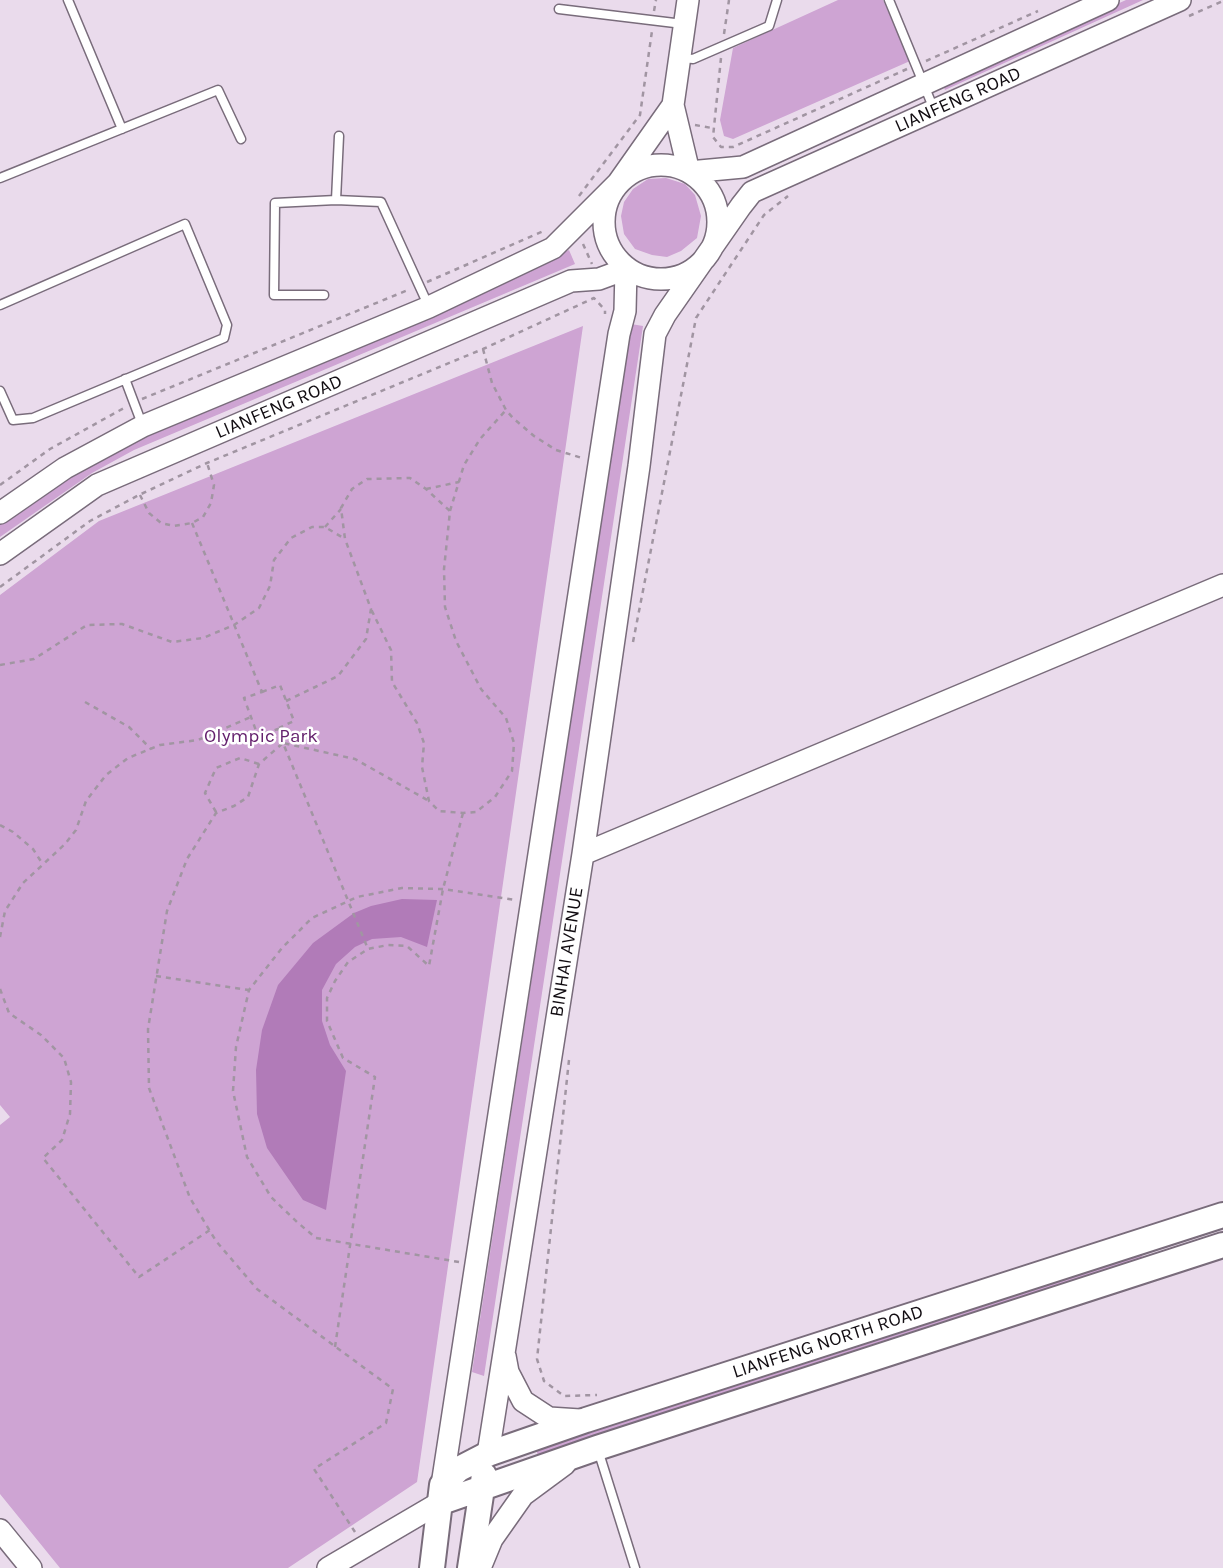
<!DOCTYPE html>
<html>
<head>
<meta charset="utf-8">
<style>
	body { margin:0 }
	canvas { display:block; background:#eadbec }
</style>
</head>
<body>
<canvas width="1223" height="1568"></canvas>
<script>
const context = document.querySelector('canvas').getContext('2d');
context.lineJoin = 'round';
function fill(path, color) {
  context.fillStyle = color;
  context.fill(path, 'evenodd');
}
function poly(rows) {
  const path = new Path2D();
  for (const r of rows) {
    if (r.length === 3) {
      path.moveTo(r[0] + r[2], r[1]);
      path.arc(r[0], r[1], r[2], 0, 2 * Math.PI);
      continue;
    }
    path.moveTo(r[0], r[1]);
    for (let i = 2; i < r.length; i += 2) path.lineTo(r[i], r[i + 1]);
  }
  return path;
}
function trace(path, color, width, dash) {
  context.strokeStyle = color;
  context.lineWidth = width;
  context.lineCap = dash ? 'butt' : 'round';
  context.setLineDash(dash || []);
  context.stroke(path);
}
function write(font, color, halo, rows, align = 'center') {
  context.font = font + ' Karla,sans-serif';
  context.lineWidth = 5;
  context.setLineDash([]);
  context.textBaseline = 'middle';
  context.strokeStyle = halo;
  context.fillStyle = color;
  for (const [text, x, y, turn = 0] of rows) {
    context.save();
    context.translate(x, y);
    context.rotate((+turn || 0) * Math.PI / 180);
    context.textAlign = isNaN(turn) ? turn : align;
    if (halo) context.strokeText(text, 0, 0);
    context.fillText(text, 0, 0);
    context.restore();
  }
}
fill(poly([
	[838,0,883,0,910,61,733,139,724,136,720,120,733,48],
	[1126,0,1143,0,945,90,942,83],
	[666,178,685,184,695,195,701,216,697,238,681,251,667,257,652,255,635,249,624,234,621,216,624,202,633,189,648,179],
	[569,250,575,264,134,450,92,473,0,537,0,523,31,500,126,444,420,320],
	[631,324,643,326,484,1376,472,1372],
	[583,326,417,1482,288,1568,60,1568,0,1494,0,1125,10,1117,0,1105,0,595,99,521],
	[1141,1251,1143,1263,538,1456,536,1449,614,1425,701,1392]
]), '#cea4d3');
fill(poly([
	[402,899,437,900,427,947,401,937,372,939,355,947,336,964,322,990,322,1021,330,1045,346,1071,326,1210,303,1200,267,1148,257,1114,256,1070,262,1030,278,985,313,943,354,913,371,906]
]), '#b17bb8');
const lane = poly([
	[68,0,122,129],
	[889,0,933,107],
	[559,9,683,24],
	[682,58,693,59,769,26,777,0],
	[339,136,336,200,381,202,429,307],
	[0,178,218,90,241,139],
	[324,295,274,295,275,203,336,200],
	[0,305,185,224,227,325,224,338,33,418,13,420,0,391],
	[125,379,142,424],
	[598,1450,635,1568]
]);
const secondary = poly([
	[688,0,673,105,689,172,743,167,1108,0],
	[661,222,57],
	[0,513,65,468,143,426,429,307,553,248,618,183,673,105],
	[0,554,97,485,571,281,599,279,626,269,625,311,619,334,442,1485],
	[583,854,1223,585],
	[505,1356,508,1372,523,1401,549,1418,580,1420],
	[488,1454,583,854,639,466,655,334,665,315,741,206,752,192,1180,0],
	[0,1530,31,1568],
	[328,1568,439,1503],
	[480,1568,492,1539,523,1495,565,1464]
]);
const primary = poly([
	[439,1503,597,1448,1223,1245],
	[432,1568,442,1485,459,1469,488,1454,586,1420,1223,1215],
	[470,1568,484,1475]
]);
trace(lane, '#796c7b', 11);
trace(secondary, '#796c7b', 24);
trace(primary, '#796c7b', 28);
trace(poly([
	[654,11,656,0],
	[1189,16,1223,1],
	[724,34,729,0],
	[721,58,713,137,721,147,733,147,907,69],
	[926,61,1038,11],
	[695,125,712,128],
	[579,196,640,115,652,31],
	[583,244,592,264],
	[427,282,546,230],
	[483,349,492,383,506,410,513,418,534,436,556,450,582,458],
	[142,399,408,290],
	[0,485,50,449,124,408],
	[426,489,459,482],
	[140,495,149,513,161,523,174,526,192,523,203,517,211,503,214,485,207,463],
	[450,511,464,465,480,439,506,410],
	[192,523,262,692,244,698,258,736,278,729,283,743,355,759,429,801],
	[325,527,341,509],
	[0,587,90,521,139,495,207,463,483,349,594,298,605,310,605,314],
	[633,642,696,318,764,215,788,196],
	[0,665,34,659,87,625,122,624,172,642,203,638,234,625,259,608,270,586,274,560,291,538,312,527,325,527,345,539],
	[262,692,280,685,294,721,279,728],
	[286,701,338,676,366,639,371,609,345,539,341,508,352,489,367,479,410,478,426,489,450,511,444,569,445,607,456,641,481,689,506,718,514,743,512,771,495,797,476,812,463,813,439,811,429,801,422,767,424,743,417,723,392,682,391,650,371,609],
	[85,702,129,727,151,749],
	[216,812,205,793,216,768,240,758,259,764],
	[0,825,13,832,33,849,42,863],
	[0,937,5,911,23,883,65,844,76,830,86,801,106,775,128,758,160,745,198,740,251,717],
	[156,976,249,990],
	[0,989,9,1013,41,1035,64,1058,71,1082,70,1114,62,1140,43,1158,139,1277,210,1230],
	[569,1060,537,1359,544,1381,564,1396,597,1395],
	[459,1262,316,1238,297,1222,271,1197,247,1157,233,1091,236,1047,249,990,282,948,312,918,357,897,402,888,443,889,515,900],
	[335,1347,375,1077,343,1058,327,1021,327,998,335,981,348,962,368,949,388,945,407,946,429,966,443,889,463,813],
	[355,1532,314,1469,386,1423,393,1389,257,1289,216,1241,190,1198,149,1088,148,1029,167,911,187,859,216,813,234,806,248,797,259,764,283,743,368,949]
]), '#a195a2', 2.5, [5, 5]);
trace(lane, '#fff', 8);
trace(secondary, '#fff', 21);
trace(primary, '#fff', 24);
write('19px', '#110c11', '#fff', [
	["LIANFENG ROAD",958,100,-24],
	["LIANFENG ROAD",279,407,-23],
	["BINHAI AVENUE",567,952,-81],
	["LIANFENG NORTH ROAD",828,1342,-18]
]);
write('19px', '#65226e', '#fff', [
	["Olympic Park",261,737]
]);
</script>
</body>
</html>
